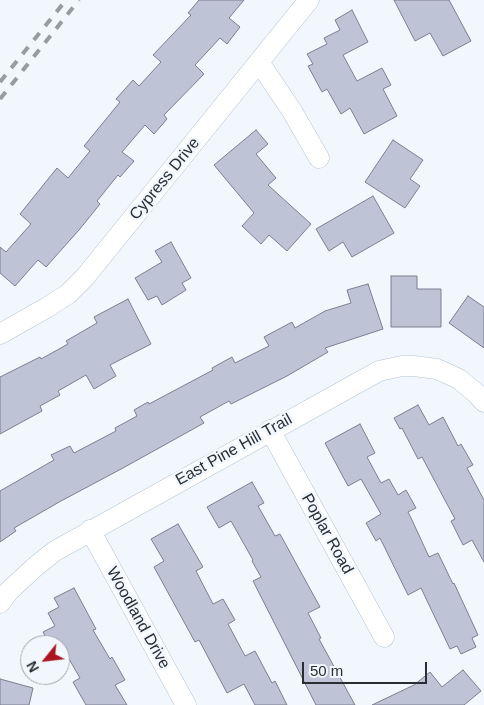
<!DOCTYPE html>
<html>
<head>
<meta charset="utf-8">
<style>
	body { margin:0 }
	#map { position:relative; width:484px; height:705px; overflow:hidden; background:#f1f7fd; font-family:Helvetica,sans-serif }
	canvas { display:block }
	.north { position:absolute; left:20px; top:635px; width:50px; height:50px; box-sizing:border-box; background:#f1f7fd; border:1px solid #a1a7ad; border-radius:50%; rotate:241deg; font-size:14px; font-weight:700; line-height:20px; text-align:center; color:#282e34 }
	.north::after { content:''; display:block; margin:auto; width:18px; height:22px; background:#aa1521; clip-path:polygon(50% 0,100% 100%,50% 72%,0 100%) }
	.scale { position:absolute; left:302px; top:662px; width:125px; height:22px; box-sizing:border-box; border:2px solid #282e34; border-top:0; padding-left:6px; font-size:15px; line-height:18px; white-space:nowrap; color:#282e34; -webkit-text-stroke:4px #f1f7fd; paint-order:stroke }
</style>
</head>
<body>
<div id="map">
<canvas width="484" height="705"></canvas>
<div class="north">N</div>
<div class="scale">50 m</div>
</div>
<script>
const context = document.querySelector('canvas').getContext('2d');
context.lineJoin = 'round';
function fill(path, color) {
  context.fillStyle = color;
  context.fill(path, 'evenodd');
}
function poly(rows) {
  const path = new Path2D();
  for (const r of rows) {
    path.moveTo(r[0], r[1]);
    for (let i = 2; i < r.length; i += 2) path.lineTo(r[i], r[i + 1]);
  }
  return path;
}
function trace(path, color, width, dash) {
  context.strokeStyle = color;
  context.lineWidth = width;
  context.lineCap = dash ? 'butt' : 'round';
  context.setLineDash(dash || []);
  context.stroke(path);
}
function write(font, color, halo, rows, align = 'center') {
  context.font = font + ' Helvetica,sans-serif';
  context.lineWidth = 5;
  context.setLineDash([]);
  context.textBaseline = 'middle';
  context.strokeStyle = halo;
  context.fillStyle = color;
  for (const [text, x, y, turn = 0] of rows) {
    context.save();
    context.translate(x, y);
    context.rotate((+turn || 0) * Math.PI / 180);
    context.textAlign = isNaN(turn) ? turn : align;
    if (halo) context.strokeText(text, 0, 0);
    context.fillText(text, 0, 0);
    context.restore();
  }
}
const building = poly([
	[199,0,244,0,229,18,240,27,227,44,220,38,195,65,204,74,164,115,167,119,154,134,145,125,122,152,134,161,120,177,118,175,97,201,100,204,79,230,46,267,38,260,15,286,0,273,0,247,6,252,31,224,20,214,57,168,68,178,90,151,84,146,120,102,116,99,133,80,139,86,161,62,153,55,191,15,188,13,199,0],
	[394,0,449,0,471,41,443,56,430,33,415,41,394,0],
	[352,10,368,42,343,55,357,81,382,68,391,85,383,89,397,116,364,134,350,108,341,114,327,89,322,92,308,66,313,64,307,54,327,44,324,38,340,30,335,20,352,10],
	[256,130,268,144,256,154,276,178,268,185,311,224,287,251,269,235,261,244,242,226,254,213,214,165,256,130],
	[393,140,423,160,410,179,420,186,405,208,365,182,393,140],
	[373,196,394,233,352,257,343,242,329,251,316,229,373,196],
	[171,242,191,278,182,283,186,290,162,305,157,296,148,300,135,278,162,262,155,251,171,242],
	[391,276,417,276,417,289,441,289,441,327,391,327,391,276],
	[368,284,383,329,325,348,328,352,287,376,231,404,229,401,200,417,204,423,123,468,61,501,14,528,16,531,0,542,0,491,54,460,51,455,70,446,74,453,116,431,115,428,137,416,134,410,148,402,149,404,213,370,212,368,232,357,235,363,269,346,264,337,292,322,295,328,325,311,351,303,347,290,368,284],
	[468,296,484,307,484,348,449,323,468,296],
	[128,299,151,344,110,365,116,376,94,389,86,375,58,391,60,395,40,406,42,411,0,434,0,377,40,357,41,359,68,344,66,341,97,323,94,317,128,299],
	[418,405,429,425,443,417,458,446,461,444,473,465,467,468,484,500,484,562,472,540,463,545,451,521,455,519,422,457,418,459,402,428,400,429,394,418,418,405],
	[360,424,375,453,367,457,381,483,389,479,398,495,406,490,416,508,408,512,412,520,429,557,438,553,453,584,454,583,478,635,472,638,476,647,461,654,457,646,450,649,421,588,408,595,380,538,376,541,366,523,381,514,361,479,348,486,325,443,360,424],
	[252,482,264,503,258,506,275,536,280,534,320,607,308,613,321,638,319,639,355,705,316,705,253,581,261,577,252,561,253,560,231,521,219,528,207,507,252,482],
	[178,524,203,567,196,571,213,604,223,599,235,620,228,624,245,656,255,651,272,683,275,681,287,705,255,705,244,684,227,693,199,640,195,642,154,567,164,561,151,539,178,524],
	[74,588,96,629,93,630,110,659,112,657,125,680,115,685,127,705,86,705,73,682,80,678,61,645,50,645,43,632,55,626,48,613,59,607,54,598,74,588],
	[463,670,481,691,464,705,372,705,414,685,430,672,442,687,463,670],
	[0,679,33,688,29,705,0,705,0,679]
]);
fill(building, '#bec3d5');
trace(building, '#7b7f90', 1);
const minor = poly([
	[259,62,292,111,319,158],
	[0,334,46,308,68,294,85,277,309,0],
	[270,430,384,637],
	[90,530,186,705],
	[0,603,9,591,36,566,55,551,379,371,402,366,414,366,437,369,459,379,477,394,484,402]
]);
trace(minor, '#b5c4d2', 21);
trace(minor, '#fff', 20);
trace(poly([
	[0,82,66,0],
	[0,99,79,0]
]), '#969ca2', 4, [9, 9]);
write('16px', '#282e34', '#f1f7fd', [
	["Cypress Drive",165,179,-51],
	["East Pine Hill Trail",234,450,-29],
	["Poplar Road",327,534,61],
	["Woodland Drive",138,618,61]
]);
</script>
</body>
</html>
